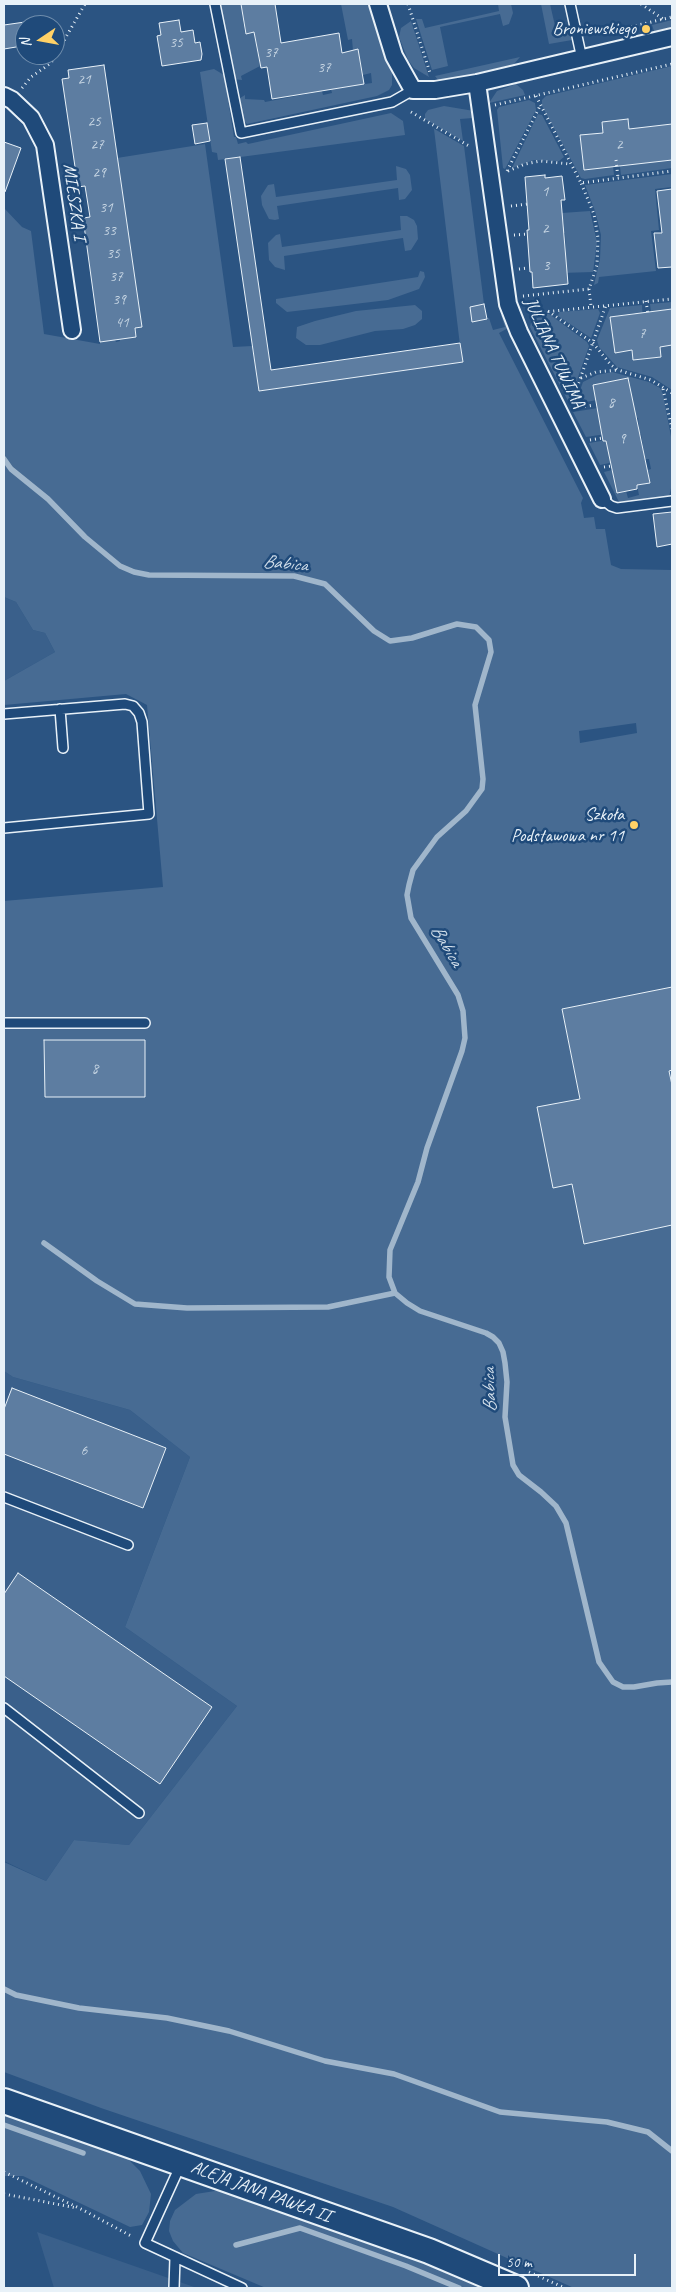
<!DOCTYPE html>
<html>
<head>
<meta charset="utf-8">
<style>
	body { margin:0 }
	#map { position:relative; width:676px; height:2292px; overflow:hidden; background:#2b5482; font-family:Caveat,sans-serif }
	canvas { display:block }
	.frame { position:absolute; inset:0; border:5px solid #e8f1f8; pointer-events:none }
	.north { position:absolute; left:15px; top:15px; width:50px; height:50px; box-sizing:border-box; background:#1f4a7a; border:1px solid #6f8dac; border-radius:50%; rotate:258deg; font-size:14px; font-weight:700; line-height:20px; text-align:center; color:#e8f1f8 }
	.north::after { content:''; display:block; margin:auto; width:18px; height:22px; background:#ffd166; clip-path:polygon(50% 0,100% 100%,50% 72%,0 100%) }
	.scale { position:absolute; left:498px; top:2254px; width:138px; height:22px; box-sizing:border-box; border:2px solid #e8f1f8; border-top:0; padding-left:6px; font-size:15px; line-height:18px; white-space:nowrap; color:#e8f1f8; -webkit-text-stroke:4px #1f4a7a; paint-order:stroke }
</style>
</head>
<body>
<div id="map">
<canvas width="676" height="2292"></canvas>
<div class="frame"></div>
<div class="north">N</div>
<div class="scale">50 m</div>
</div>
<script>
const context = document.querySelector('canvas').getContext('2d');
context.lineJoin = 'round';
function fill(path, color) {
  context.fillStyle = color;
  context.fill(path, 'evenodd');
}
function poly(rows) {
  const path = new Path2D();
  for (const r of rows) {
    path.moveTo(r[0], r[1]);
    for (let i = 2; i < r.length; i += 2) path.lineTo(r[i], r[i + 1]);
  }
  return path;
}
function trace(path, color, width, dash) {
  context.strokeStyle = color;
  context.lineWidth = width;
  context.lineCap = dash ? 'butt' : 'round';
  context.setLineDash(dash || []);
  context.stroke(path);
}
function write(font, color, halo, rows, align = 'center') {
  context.font = font + ' Caveat,sans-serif';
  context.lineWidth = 5;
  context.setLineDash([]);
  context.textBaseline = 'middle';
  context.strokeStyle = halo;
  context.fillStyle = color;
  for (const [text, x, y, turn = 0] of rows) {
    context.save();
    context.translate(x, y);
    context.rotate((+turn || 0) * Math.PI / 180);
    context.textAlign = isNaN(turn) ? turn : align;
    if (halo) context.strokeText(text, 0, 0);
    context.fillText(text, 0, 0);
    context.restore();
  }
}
fill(poly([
	[4,597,16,602,33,630,45,633,55,652,4,681],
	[4,1371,13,1377,130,1410,190,1457,125,1627,237,1706,129,1845,74,1840,46,1881,4,1861],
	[37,2232,174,2280,197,2288,54,2288]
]), '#3a608b');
fill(poly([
	[220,4,241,4,245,33,254,32,260,66,241,76,242,80,233,79],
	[341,4,370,4,392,69,392,85,389,90,377,96,247,124,242,119,237,100,245,95,245,99,264,100,265,102,322,91,323,95,332,93,331,89,372,83,371,73,363,75,358,49,353,51,352,39,348,40],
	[498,4,511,4,513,13,509,24,503,26,500,14,440,27,448,66,432,70,416,19,422,19,425,28,499,11],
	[541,4,550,4,556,30,568,28,572,40,549,44],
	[672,20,672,27,654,31,652,25],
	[411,21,429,77,414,68,408,60,399,37,401,28],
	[520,57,514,64,452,79,438,80,435,76],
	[672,66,672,124,629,129,628,119,602,122,603,133,580,136,584,170,607,167,612,157,614,175,585,179,581,178,542,106,542,100,546,96],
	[214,69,224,75,234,137,236,137,238,144,246,142,248,144,391,113,403,121,405,135,218,160,217,153,212,152,200,72],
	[516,84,523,90,525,95,489,103,497,91],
	[529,100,535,103,536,110,505,169,503,168,497,110,499,107],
	[444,106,474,111,473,118,460,119,463,141,425,119,425,114,428,110],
	[538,114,542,115,564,157,559,161,534,160,512,168],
	[431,127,464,146,484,304,470,307,472,321,489,318,493,330,505,327,501,315,504,316,510,327,499,333,583,498,581,503,584,518,594,517,596,529,605,529,611,565,621,569,672,570,672,2288,574,2288,393,2207,101,2108,4,2072,4,1862,46,1881,74,1840,129,1845,237,1706,125,1627,190,1457,130,1410,13,1377,4,1371,4,901,163,887,147,705,126,694,4,705,4,681,55,652,45,633,33,630,16,602,4,597,4,208,22,227,31,231,44,334,100,344,100,342,115,340,116,342,120,341,120,339,136,337,135,328,141,327,117,158,205,144,233,347,252,346,259,391,462,362,434,129],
	[636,723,637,733,580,743,579,731],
	[619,159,626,165,672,160,672,168,621,175],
	[396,166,406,169,410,175,412,190,405,199,399,200,398,188,277,206,279,219,275,220,269,219,262,205,261,196,268,185,274,184,276,197,397,180],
	[672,174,672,187,655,189,659,230,651,231,656,271,599,277,598,283,594,285,600,259,601,235,595,211,585,185],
	[590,211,597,242,593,272,561,273,566,254,565,233,561,233,561,227,564,227,562,213],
	[400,216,407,216,414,220,417,226,418,239,411,250,405,251,403,238,284,256,285,270,275,267,269,260,268,243,276,235,280,234,282,247,401,230],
	[420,271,424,272,425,277,419,289,388,300,287,312,276,303,276,299,418,277],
	[672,302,672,309,655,311,652,321,650,304],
	[415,305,422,311,422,319,415,325,403,329,375,331,320,345,306,345,296,338,297,327,315,321,356,311],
	[642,305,643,323,635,313,610,317,615,352,632,350,633,360,660,357,660,347,672,345,672,390,652,377,617,367,599,347,597,340,610,308],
	[598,309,600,313,591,338,558,316,559,312],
	[536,314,549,314,587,342,589,346,570,400,568,401,530,327,532,318],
	[612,372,649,382,660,388,663,394,672,442,672,484,669,497,619,502,604,472,616,469,614,475,617,493,626,491,628,498,639,495,637,485,650,483,648,470,651,469,649,459,645,459,641,434,637,435,636,428,639,427,638,418,597,400,575,404,583,382,597,375],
	[598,408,606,434,586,437,573,412],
	[607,440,614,462,600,465,589,443],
	[4,2112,119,2153,128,2159,140,2171,151,2194,149,2212,142,2225,130,2227,23,2176,4,2176],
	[221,2190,444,2270,486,2288,266,2288,183,2253,173,2241,169,2231,170,2221,175,2210,196,2194]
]), '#476b93');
trace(poly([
	[4,459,11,469,48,499,85,537,120,566,134,572,149,575,294,576,325,584,374,631,390,641,412,638,457,624,476,627,489,640,491,652,475,705,483,779,482,789,466,811,437,837,413,870,409,885,407,895,411,918,458,995,463,1011,465,1038,462,1051,427,1148,418,1182,390,1250,389,1277,395,1293,407,1303,420,1311,486,1333,493,1337,499,1343,503,1352,505,1363,507,1382,505,1417,513,1465,519,1475,541,1492,556,1506,566,1523,599,1662,613,1682,623,1687,634,1687,657,1683,672,1682],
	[44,1243,97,1281,135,1304,187,1308,328,1307,395,1293],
	[4,1989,16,1995,79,2008,167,2018,229,2031,325,2061,394,2074,500,2112,607,2122,648,2132,672,2151],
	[4,2125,83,2153],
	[236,2245,300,2228,406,2266,459,2288]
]), '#a0b6cb', 5.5);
const building = poly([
	[241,4,275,4,281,43,339,33,342,53,358,49,364,84,272,99,267,67,261,68,254,32,246,34,241,4],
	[179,20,181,32,193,30,195,43,200,42,202,54,201,60,162,66,157,36,161,35,159,23,179,20],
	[25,22,25,41,21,42,22,46,4,49,4,25,25,22],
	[104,65,142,327,135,328,136,337,100,342,83,218,90,217,85,186,78,187,62,79,69,78,68,70,104,65],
	[628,119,629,129,672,124,672,160,584,170,580,135,603,133,602,122,628,119],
	[207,123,210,141,195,144,192,125,207,123],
	[4,142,21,148,5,192,4,191,4,142],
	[240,157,271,370,460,343,463,362,259,391,225,159,240,157],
	[545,175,545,178,562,176,565,200,561,200,568,284,533,288,532,272,530,272,527,230,529,230,525,177,545,175],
	[672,189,672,267,658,268,654,233,662,233,657,191,672,189],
	[484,304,487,319,472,322,470,307,484,304],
	[672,309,672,345,660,347,661,357,633,360,632,350,615,353,610,317,672,309],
	[628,378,650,483,637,485,637,489,617,493,606,441,603,441,593,385,628,378],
	[672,512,672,544,657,547,653,514,672,512],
	[672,987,672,1070,669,1071,672,1085,672,1225,584,1244,572,1184,553,1188,537,1107,580,1099,562,1009,672,987],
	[44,1040,145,1040,145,1097,45,1097,44,1040],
	[12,1388,166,1448,143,1508,4,1454,4,1409,12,1388],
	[18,1573,212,1707,160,1784,4,1676,4,1594,18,1573]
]);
fill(building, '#5d7da1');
trace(building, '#e8f1f8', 1);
const lane = poly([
	[215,4,241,133,392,102,413,90],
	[570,4,582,59],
	[602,499,611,506,617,508,672,501],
	[60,709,63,748],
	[4,714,125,704,133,706,139,713,142,722,149,814,4,828],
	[4,1023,145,1023],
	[4,1497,128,1545],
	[4,1708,139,1813],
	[181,2164,145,2243,242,2288],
	[174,2288,175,2258]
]);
const street = poly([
	[378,4,394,56,413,90,435,90,477,83,672,37],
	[477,83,508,304,519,332,602,499],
	[4,96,12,100,31,118,45,145,72,330]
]);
const secondary = poly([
	[4,2101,429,2251,516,2288]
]);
trace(lane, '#e8f1f8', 12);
trace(street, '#e8f1f8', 20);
trace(secondary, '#e8f1f8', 28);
trace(poly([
	[408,4,430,73],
	[641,4,663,19],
	[626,28,672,17],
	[22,88,31,77,51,63,85,4],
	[536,96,581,183,672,171],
	[495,105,672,64],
	[411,112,469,146],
	[616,160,618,178],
	[507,171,540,106],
	[508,171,525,164,540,161,570,164],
	[511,206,528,204],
	[514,235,528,234],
	[519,269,528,268],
	[589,289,591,306],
	[523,296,589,289,597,265,598,238,594,214,581,183],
	[646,301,648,314],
	[548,311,593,343,611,365,618,370,651,380,672,393],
	[530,317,534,313,672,299],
	[581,378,596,372,618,370],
	[663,389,672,429],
	[572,402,606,305],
	[575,408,594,405],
	[590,440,603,438],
	[604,467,612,466],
	[4,2172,83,2210,133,2237],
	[4,2194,77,2208],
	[529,2272,565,2288]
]), '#e8f1f8', 3, [1, 4]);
trace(lane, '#1f4a7a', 9);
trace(street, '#1f4a7a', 16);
trace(secondary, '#1f4a7a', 24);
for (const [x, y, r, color] of [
	[646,29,5,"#ffd166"],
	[634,825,5,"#ffd166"]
]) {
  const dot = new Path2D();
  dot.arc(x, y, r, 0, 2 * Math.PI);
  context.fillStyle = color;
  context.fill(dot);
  trace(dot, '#1f4a7a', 2);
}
write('15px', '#c5d4e2', null, [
	["35",176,43],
	["37",271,53],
	["37",324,68],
	["21",84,80],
	["25",94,122],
	["27",97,145],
	["2",619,145],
	["29",99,173],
	["1",545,192],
	["31",106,208],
	["2",545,229],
	["33",109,231],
	["35",113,254],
	["3",546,266],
	["37",116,277],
	["39",119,300],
	["41",122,323],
	["7",642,334],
	["8",611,403],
	["9",622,439],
	["8",95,1069],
	["6",84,1451]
]);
write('18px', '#e8f1f8', '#1f4a7a', [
	["Broniewskiego",636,29],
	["Szkoła",624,815],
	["Podstawowa nr 11",624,836]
], 'right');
write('18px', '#e8f1f8', '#1f4a7a', [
	["MIESZKA I",74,202,82],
	["JULIANA TUWIMA",554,353,65],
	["ALEJA JANA PAWŁA II",261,2192,20]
]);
write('italic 19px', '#d0dde9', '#1f4a7a', [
	["Babica",285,564,5],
	["Babica",446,946,59],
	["Babica",490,1390,-92]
]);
</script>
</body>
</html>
